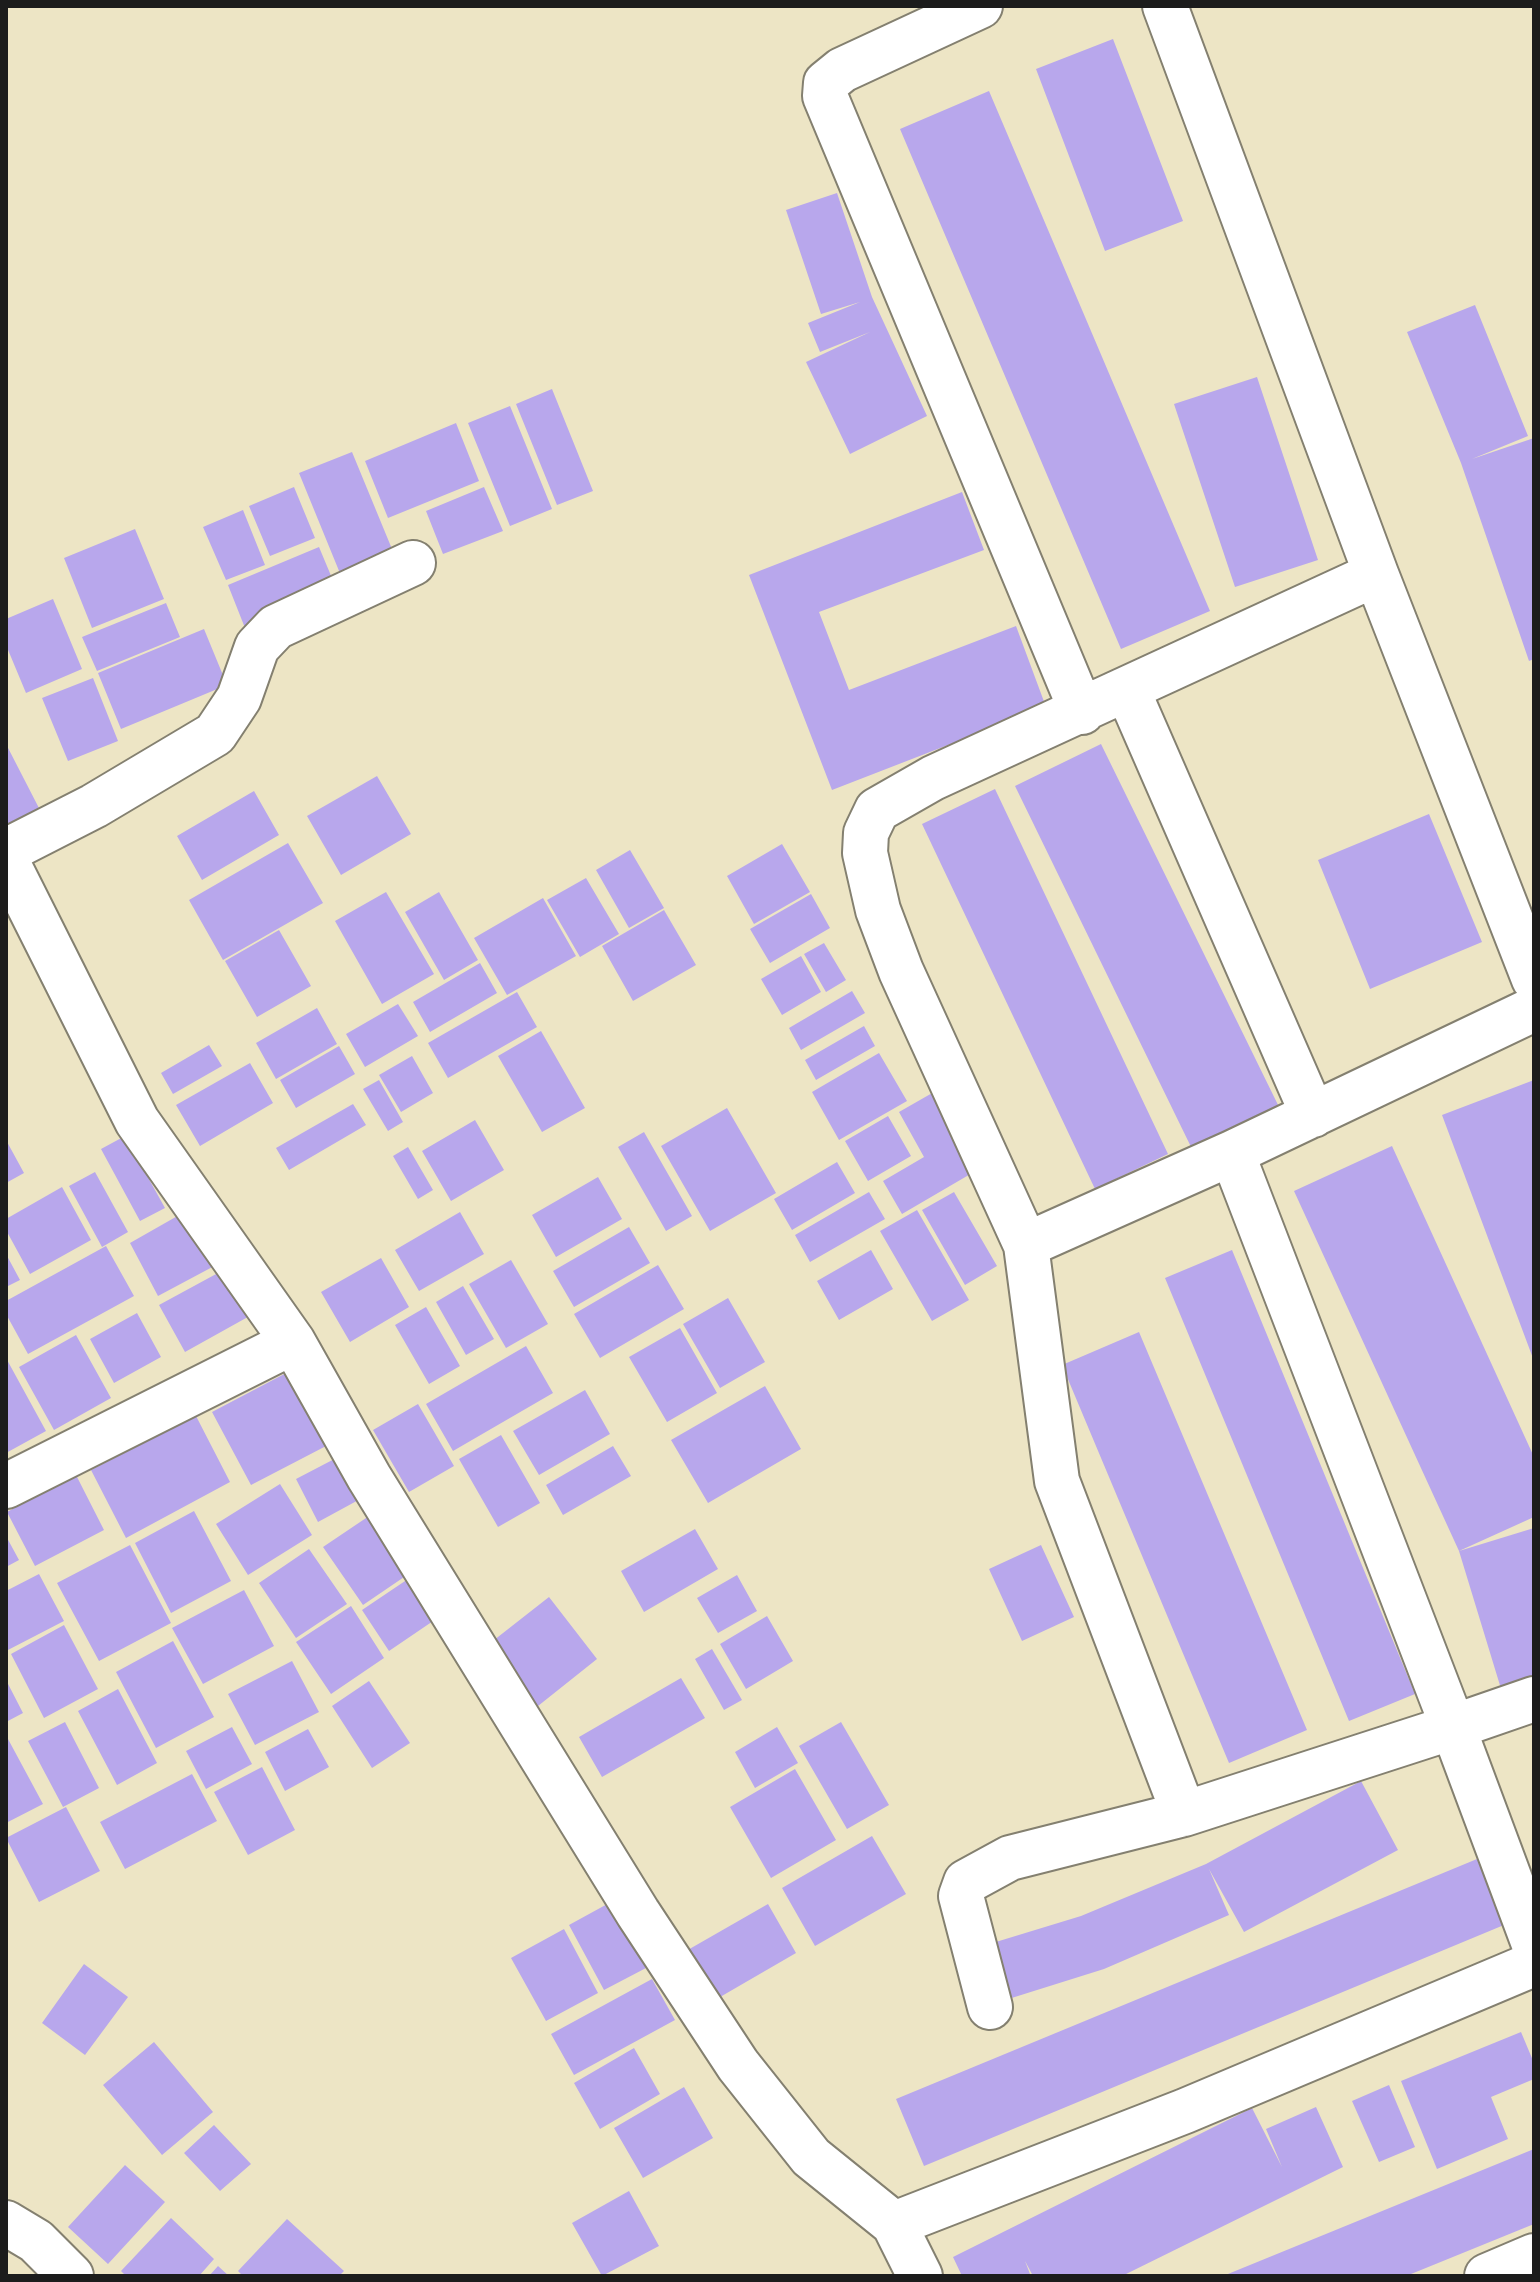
<!DOCTYPE html>
<html>
<head>
<meta charset="utf-8">
<style>
	body { margin:0 }
	#map { position:relative; width:1540px; height:2282px; overflow:hidden; background:#ede5c5; font-family:"Indie Flower",sans-serif }
	canvas { display:block }
	.frame { position:absolute; inset:0; border:8px solid #1c1c1c; pointer-events:none }
</style>
</head>
<body>
<div id="map">
<canvas width="1540" height="2282"></canvas>
<div class="frame"></div>
</div>
<script>
const context = document.querySelector('canvas').getContext('2d');
context.lineJoin = 'round';
function fill(path, color) {
  context.fillStyle = color;
  context.fill(path, 'evenodd');
}
function poly(rows) {
  const path = new Path2D();
  for (const r of rows) {
    path.moveTo(r[0], r[1]);
    for (let i = 2; i < r.length; i += 2) path.lineTo(r[i], r[i + 1]);
  }
  return path;
}
function trace(path, color, width, dash) {
  context.strokeStyle = color;
  context.lineWidth = width;
  context.lineCap = dash ? 'butt' : 'round';
  context.setLineDash(dash || []);
  context.stroke(path);
}
fill(poly([
	[1113,39,1183,221,1105,251,1036,69],
	[989,91,1210,611,1121,649,900,129],
	[837,193,872,297,927,416,850,454,806,362,870,332,820,352,808,323,860,302,821,314,786,210],
	[1475,305,1528,436,1472,459,1534,438,1534,659,1529,661,1461,463,1407,332],
	[1257,377,1318,560,1235,587,1174,404],
	[552,389,593,491,557,505,516,404],
	[510,406,552,509,510,526,468,423],
	[456,423,479,481,388,518,365,461],
	[352,452,399,566,346,588,299,473],
	[294,487,315,538,270,556,249,506],
	[484,487,503,531,443,554,426,511],
	[962,492,984,550,819,612,849,690,1016,626,1046,707,832,790,749,575],
	[243,510,265,565,226,580,203,527],
	[135,529,164,599,92,628,64,558],
	[319,547,337,590,245,628,228,585],
	[53,599,82,669,26,693,6,645,6,619],
	[166,603,180,637,97,671,82,637],
	[204,629,227,685,121,729,98,673],
	[93,678,118,741,68,761,42,698],
	[6,744,41,812,6,830],
	[1101,744,1280,1109,1193,1151,1015,786],
	[377,776,411,834,341,875,307,816],
	[995,789,1168,1154,1095,1189,922,824],
	[254,791,279,835,202,880,177,836],
	[1429,814,1482,942,1370,989,1318,860],
	[288,843,323,903,223,960,189,900],
	[782,844,810,892,754,924,727,876],
	[630,850,664,908,629,928,596,870],
	[586,878,619,934,580,957,547,900],
	[386,892,434,974,382,1004,335,921],
	[439,892,478,960,444,980,405,912],
	[811,894,830,928,770,963,750,929],
	[543,898,576,956,507,995,474,938],
	[664,910,696,965,633,1001,602,946],
	[279,930,311,986,257,1017,225,961],
	[824,943,846,980,826,992,804,954],
	[801,956,821,992,782,1015,761,979],
	[480,963,497,993,430,1032,413,1002],
	[852,991,865,1013,801,1050,789,1028],
	[517,992,537,1027,448,1078,428,1043],
	[398,1004,418,1036,365,1067,346,1034],
	[317,1008,337,1044,276,1079,256,1043],
	[864,1026,875,1046,816,1080,805,1060],
	[541,1031,585,1108,542,1132,498,1056],
	[209,1045,222,1066,173,1094,161,1073],
	[339,1046,355,1074,296,1108,280,1080],
	[879,1053,907,1101,839,1140,812,1092],
	[412,1056,433,1093,401,1112,379,1075],
	[250,1063,273,1103,200,1146,176,1105],
	[379,1080,403,1122,388,1131,363,1089],
	[1534,1080,1534,1361,1442,1115],
	[934,1092,979,1169,902,1214,883,1181,924,1157,899,1112],
	[353,1104,366,1125,289,1170,276,1148],
	[727,1108,776,1193,710,1231,661,1146],
	[888,1116,911,1156,868,1181,845,1141],
	[475,1120,504,1170,451,1201,422,1151],
	[644,1132,692,1216,666,1231,618,1147],
	[125,1136,165,1208,140,1221,101,1149],
	[6,1140,24,1173,6,1183],
	[1392,1146,1534,1457,1534,1517,1459,1551,1294,1191],
	[408,1147,433,1190,418,1199,393,1156],
	[837,1162,855,1193,792,1230,774,1199],
	[95,1172,128,1232,102,1247,69,1186],
	[598,1177,622,1219,556,1257,532,1215],
	[62,1187,91,1240,30,1274,6,1230,6,1219],
	[869,1192,885,1219,810,1262,795,1235],
	[954,1192,997,1266,965,1285,922,1210],
	[188,1210,218,1264,158,1296,130,1243],
	[917,1210,969,1300,932,1321,880,1231],
	[460,1212,484,1254,419,1291,395,1250],
	[629,1227,650,1263,574,1307,553,1271],
	[106,1246,134,1296,28,1354,6,1314,6,1301],
	[871,1250,893,1289,839,1320,817,1281],
	[1232,1250,1415,1694,1349,1721,1165,1278],
	[6,1254,20,1280,6,1287],
	[381,1258,409,1307,350,1342,321,1292],
	[511,1260,548,1324,506,1348,469,1284],
	[658,1265,684,1309,600,1358,574,1314],
	[229,1267,255,1313,185,1352,159,1305],
	[463,1286,494,1339,466,1355,436,1302],
	[728,1298,765,1362,720,1388,683,1324],
	[426,1307,460,1366,429,1384,395,1325],
	[137,1313,161,1357,114,1383,90,1339],
	[680,1328,717,1393,667,1422,629,1357],
	[1139,1332,1307,1730,1229,1763,1062,1365],
	[76,1335,111,1398,54,1430,19,1367],
	[526,1346,553,1393,453,1451,426,1404],
	[6,1358,46,1431,6,1453],
	[290,1371,328,1445,251,1485,212,1412],
	[765,1386,801,1449,708,1503,671,1440],
	[585,1390,610,1434,539,1475,513,1431],
	[418,1404,454,1466,409,1492,373,1430],
	[196,1416,230,1482,126,1538,91,1470],
	[501,1435,540,1503,498,1527,459,1459],
	[613,1446,631,1476,563,1515,546,1485],
	[342,1455,364,1497,318,1522,296,1479],
	[76,1475,104,1530,35,1566,7,1512],
	[280,1484,312,1535,248,1575,216,1524],
	[194,1511,231,1581,171,1613,135,1543],
	[372,1514,410,1573,363,1605,323,1547],
	[1534,1528,1534,1682,1502,1692,1459,1551],
	[695,1529,718,1569,644,1612,621,1571],
	[6,1536,19,1560,6,1567],
	[130,1545,171,1623,99,1661,57,1583],
	[1041,1545,1074,1617,1022,1641,989,1569],
	[309,1549,347,1604,296,1638,259,1583],
	[39,1574,64,1621,6,1651,6,1591],
	[737,1575,757,1611,718,1633,697,1598],
	[411,1577,439,1617,389,1651,362,1610],
	[244,1590,274,1646,203,1684,172,1628],
	[549,1597,597,1659,538,1706,489,1644],
	[351,1606,384,1658,331,1694,296,1642],
	[767,1616,793,1661,746,1689,720,1644],
	[64,1625,98,1689,44,1718,11,1654],
	[173,1641,214,1717,156,1748,116,1672],
	[712,1649,742,1700,724,1710,695,1659],
	[292,1661,319,1712,255,1745,228,1694],
	[681,1678,705,1718,602,1777,579,1737],
	[6,1680,23,1713,6,1722],
	[369,1681,410,1743,372,1768,332,1706],
	[118,1689,157,1763,117,1785,78,1711],
	[65,1722,99,1788,63,1807,28,1741],
	[841,1722,889,1805,847,1829,799,1746],
	[232,1727,252,1764,206,1789,186,1751],
	[777,1727,798,1763,755,1788,735,1752],
	[308,1729,329,1767,285,1791,265,1752],
	[8,1739,43,1804,6,1823,6,1740],
	[262,1767,295,1830,248,1855,214,1792],
	[795,1769,836,1840,771,1878,730,1807],
	[192,1774,217,1821,125,1869,100,1822],
	[1361,1781,1398,1850,1244,1932,1209,1869,1229,1915,1104,1969,1002,2001,986,1945,1081,1916,1206,1864],
	[66,1807,100,1871,39,1902,6,1838],
	[872,1836,906,1894,815,1946,782,1888],
	[1477,1859,1504,1925,924,2166,896,2099],
	[611,1902,646,1968,604,1990,569,1925],
	[768,1904,796,1953,708,2004,679,1955],
	[564,1929,598,1993,546,2021,511,1958],
	[84,1964,128,1997,85,2055,42,2023],
	[652,1979,675,2020,574,2075,551,2034],
	[1521,2032,1534,2063,1534,2079,1491,2097,1508,2139,1437,2169,1401,2081],
	[154,2042,213,2112,162,2155,103,2085],
	[634,2048,660,2094,600,2129,574,2083],
	[1389,2085,1415,2147,1379,2162,1352,2101],
	[684,2087,713,2138,643,2178,614,2128],
	[1316,2107,1343,2167,1122,2276,1033,2276,1025,2261,1030,2274,1026,2276,962,2276,953,2257,1252,2108,1282,2167,1266,2129],
	[214,2125,251,2164,220,2191,184,2153],
	[1534,2149,1534,2224,1416,2272,1406,2276,1223,2276],
	[125,2165,165,2202,108,2264,68,2227],
	[629,2191,659,2246,602,2276,572,2223],
	[171,2218,214,2259,199,2276,126,2276,121,2271],
	[287,2219,344,2271,339,2276,243,2276,238,2271],
	[218,2266,229,2276,209,2276]
]), '#b8a7ec');
const street = poly([
	[980,6,842,70,826,83,825,96,1082,712],
	[1165,6,1376,574,1534,979],
	[1376,574,933,778,877,810,866,833,865,853,878,910,901,971,1026,1245,1057,1481,1184,1814,1453,1727,1232,1153,1534,1009],
	[1127,689,1313,1115],
	[6,851,94,806,215,734,239,698,257,647,276,627,413,563],
	[6,860,137,1121,293,1342,369,1477,638,1913,738,2065,811,2157,894,2224,920,2276],
	[1026,1245,1232,1153],
	[6,1486,293,1342],
	[1534,1699,1453,1727,1534,1944],
	[990,2007,961,1896,966,1882,1010,1858,1184,1814],
	[6,2223,36,2241,71,2276],
	[894,2224,1185,2111,1534,1964],
	[1487,2276,1534,2256]
]);
trace(street, '#848070', 48);
trace(street, '#fff', 44);
</script>
</body>
</html>
